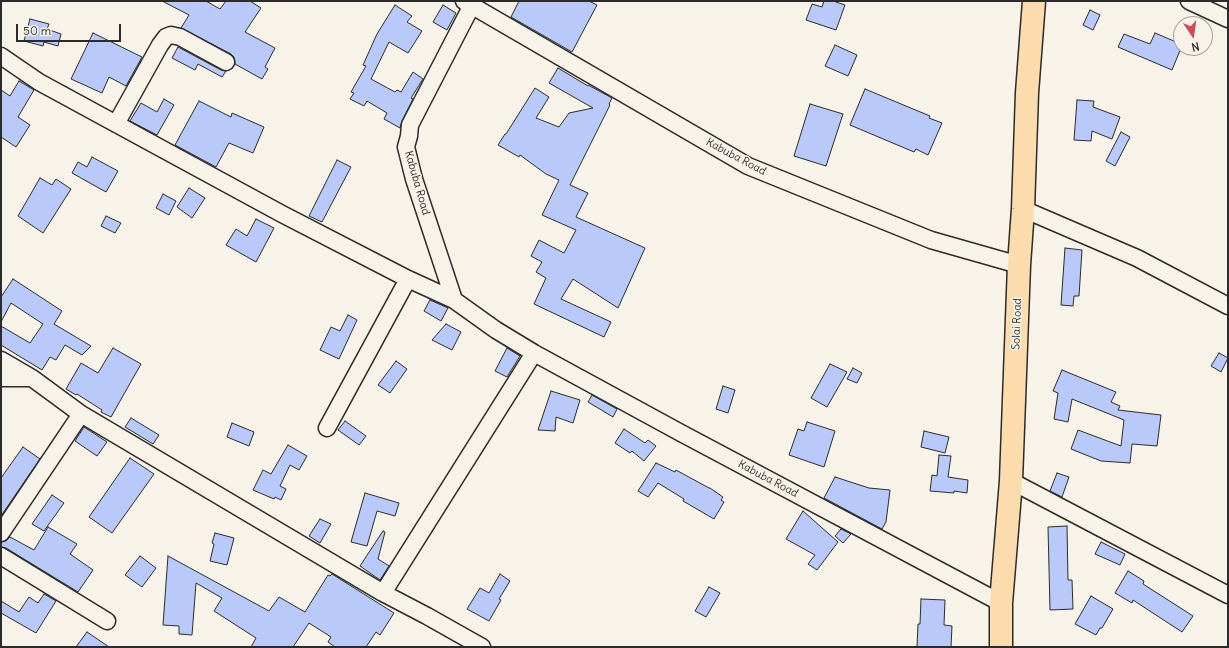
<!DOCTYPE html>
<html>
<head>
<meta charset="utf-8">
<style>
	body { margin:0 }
	#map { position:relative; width:1229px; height:648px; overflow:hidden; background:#f7f3e8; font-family:Delius,sans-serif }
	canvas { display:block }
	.frame { position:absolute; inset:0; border:2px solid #2b2b2b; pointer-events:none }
	.north { position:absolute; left:1173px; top:16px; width:40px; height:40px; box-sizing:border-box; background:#f7f3e8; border:1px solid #a5a39c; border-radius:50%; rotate:167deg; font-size:11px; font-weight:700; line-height:16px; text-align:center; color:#2b2b2b }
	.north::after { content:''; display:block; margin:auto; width:14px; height:18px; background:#d1495b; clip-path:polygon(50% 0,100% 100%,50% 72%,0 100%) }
	.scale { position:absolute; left:16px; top:24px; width:105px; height:18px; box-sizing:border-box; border:2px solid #2b2b2b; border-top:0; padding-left:5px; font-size:12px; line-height:14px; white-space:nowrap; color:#2b2b2b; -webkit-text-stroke:3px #f7f3e8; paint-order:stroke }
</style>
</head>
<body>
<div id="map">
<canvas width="1229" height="648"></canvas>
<div class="frame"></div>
<div class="north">N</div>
<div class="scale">50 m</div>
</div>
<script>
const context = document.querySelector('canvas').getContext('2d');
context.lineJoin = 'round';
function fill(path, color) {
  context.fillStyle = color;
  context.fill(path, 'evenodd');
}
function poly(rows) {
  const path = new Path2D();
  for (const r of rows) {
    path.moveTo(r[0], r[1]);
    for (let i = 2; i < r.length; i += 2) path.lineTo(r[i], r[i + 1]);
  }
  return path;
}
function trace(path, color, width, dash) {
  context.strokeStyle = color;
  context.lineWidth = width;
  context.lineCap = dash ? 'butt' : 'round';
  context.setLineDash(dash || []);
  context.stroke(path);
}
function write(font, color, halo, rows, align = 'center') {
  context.font = font + ' Delius,sans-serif';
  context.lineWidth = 3;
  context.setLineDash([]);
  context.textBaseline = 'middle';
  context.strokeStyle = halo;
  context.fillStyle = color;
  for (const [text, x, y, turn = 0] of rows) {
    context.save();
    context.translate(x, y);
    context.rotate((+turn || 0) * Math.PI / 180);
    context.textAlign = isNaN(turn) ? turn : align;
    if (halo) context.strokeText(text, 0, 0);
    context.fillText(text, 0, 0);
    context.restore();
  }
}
const building = poly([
	[162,1,206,1,220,9,226,1,250,1,261,8,245,32,275,48,265,67,268,69,262,79,235,64,234,57,231,54,181,28,189,15,162,1],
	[519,1,589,1,597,5,572,52,511,17,519,1],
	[824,1,833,1,845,5,836,30,806,20,812,4,822,7,824,1],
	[395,5,412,16,407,22,422,31,408,53,389,42,371,79,395,92,397,90,401,92,413,72,423,79,411,98,413,99,402,121,400,128,384,119,387,113,367,101,364,106,350,99,354,93,351,92,366,66,363,65,377,34,395,5],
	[443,5,456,13,447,30,433,22,443,5],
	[1090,10,1100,15,1093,30,1083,25,1090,10],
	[30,19,49,24,47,29,61,34,58,46,44,42,43,46,24,41,30,19],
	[93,33,142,57,126,86,109,77,102,93,71,79,93,33],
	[1155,33,1181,44,1181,48,1172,70,1118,47,1124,34,1150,44,1155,33],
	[835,45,857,55,848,76,825,66,835,45],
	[178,47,221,70,226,71,222,77,198,64,195,70,172,58,178,47],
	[558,68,588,86,588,85,612,98,609,104,610,105,570,185,588,193,576,217,645,248,618,308,573,279,561,299,611,322,604,337,534,304,546,278,536,272,542,262,531,256,539,240,564,253,576,230,542,215,559,180,546,174,520,155,519,157,498,145,505,134,506,134,535,88,549,97,536,118,559,127,569,113,593,108,549,83,558,68],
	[19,81,34,90,18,117,30,125,16,147,1,137,1,90,10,96,19,81],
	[865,89,930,116,929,118,942,123,928,155,916,149,914,152,850,125,865,89],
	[164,99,174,105,157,135,130,121,141,103,157,112,164,99],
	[1077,100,1094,101,1093,107,1120,117,1112,139,1092,131,1091,141,1074,140,1077,100],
	[199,101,231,117,232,113,264,127,253,153,229,143,216,167,175,145,199,101],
	[810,104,843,114,826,166,794,156,810,104],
	[1121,132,1130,137,1115,166,1106,161,1121,132],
	[92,157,118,171,106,192,72,173,78,162,87,167,92,157],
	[337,160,351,167,322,222,309,216,337,160],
	[40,178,52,185,56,179,71,189,43,233,18,216,40,178],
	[189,188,205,198,192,218,177,207,189,188],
	[163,194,176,201,169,215,156,208,163,194],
	[106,216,121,223,115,233,101,226,106,216],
	[256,219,274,228,256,262,226,245,236,229,247,236,256,219],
	[1065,248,1082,250,1079,296,1074,296,1073,306,1061,305,1065,248],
	[13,279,62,311,54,324,91,346,82,355,65,345,56,360,50,357,42,370,1,345,1,326,30,343,43,324,11,303,1,322,1,297,13,279],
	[430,300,448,308,441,321,424,311,430,300],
	[348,315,357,320,339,359,320,350,331,327,340,331,348,315],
	[446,324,461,332,452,350,432,340,446,324],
	[113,348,141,364,111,417,101,412,102,410,77,394,76,395,66,389,81,363,98,373,113,348],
	[507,348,520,356,507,377,495,371,507,348],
	[1219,353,1228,358,1221,372,1211,366,1219,353],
	[396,361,407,369,390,393,378,385,396,361],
	[830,364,847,372,827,407,811,398,830,364],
	[853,368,862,373,857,383,847,379,853,368],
	[1062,370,1116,392,1111,402,1120,406,1118,410,1161,415,1157,446,1132,444,1130,463,1101,461,1071,449,1078,430,1121,446,1124,420,1072,399,1068,422,1054,419,1058,393,1053,391,1062,370],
	[723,386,735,390,728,413,716,409,723,386],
	[551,391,580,400,573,423,556,417,555,431,538,430,551,391],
	[592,395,617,409,613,417,588,402,592,395],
	[131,418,159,435,153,444,125,427,131,418],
	[345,421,366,436,359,445,338,430,345,421],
	[807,422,835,431,824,467,789,455,798,429,804,431,807,422],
	[232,423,254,432,249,446,227,437,232,423],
	[84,427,107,442,97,456,75,441,84,427],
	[624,429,645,443,648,440,656,446,644,461,632,451,630,453,615,443,624,429],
	[924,431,949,437,945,453,921,447,924,431],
	[288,445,307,456,299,470,290,465,280,486,286,489,281,500,275,497,274,499,253,490,263,470,271,474,288,445],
	[23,447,40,459,1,516,1,478,23,447],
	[939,455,951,456,948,477,968,480,967,493,954,491,954,493,930,491,932,475,937,476,939,455],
	[130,458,154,474,112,533,89,517,130,458],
	[656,463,675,472,676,470,709,488,710,488,723,497,721,500,724,502,714,519,683,501,684,499,658,483,648,497,638,491,656,463],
	[1057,473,1069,477,1062,497,1050,491,1057,473],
	[835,477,869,488,890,490,886,522,882,529,824,498,835,477],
	[365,493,399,503,395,516,377,511,367,546,351,542,365,493],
	[52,495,64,503,44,531,32,524,52,495],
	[803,511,838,542,817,570,808,564,815,555,786,539,803,511],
	[320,519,331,524,320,543,309,536,320,519],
	[1067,526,1068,580,1072,580,1073,609,1050,610,1048,527,1067,526],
	[48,527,77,544,70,554,93,570,78,592,6,548,1,547,1,542,6,541,10,537,34,550,48,527],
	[841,529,851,534,843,543,835,536,841,529],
	[383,531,385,532,378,559,389,566,380,580,360,566,383,531],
	[215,533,234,538,227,565,210,561,214,544,212,543,215,533],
	[1101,542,1125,554,1120,565,1095,554,1101,542],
	[140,556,156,568,142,587,125,575,140,556],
	[168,556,269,611,279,597,305,612,328,575,330,576,332,574,394,613,380,635,376,632,366,647,335,647,328,642,331,637,309,623,293,647,251,647,256,638,214,611,222,598,196,583,192,635,179,634,179,626,163,625,168,556],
	[1128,571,1144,581,1143,584,1193,616,1182,632,1133,600,1132,603,1115,593,1128,571],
	[500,574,510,581,499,599,501,600,489,621,467,609,480,588,489,593,500,574],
	[709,587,720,593,706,617,695,611,709,587],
	[44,594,56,601,36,633,1,613,1,601,19,612,29,597,38,603,44,594],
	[1091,596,1113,609,1102,628,1100,628,1096,635,1075,624,1091,596],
	[921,599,945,600,944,625,952,626,951,647,917,647,918,624,920,624,921,599],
	[87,632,109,647,76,647,87,632]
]);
fill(building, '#b9c9f9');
trace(building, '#2b2b2b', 1);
const street = poly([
	[464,1,748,166,931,240,1019,265],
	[1189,1,1228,19],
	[1,56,39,82,282,214,408,279,454,300,496,330,534,353,681,433,1001,603],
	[116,124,160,45,166,37,171,35,180,37,226,62],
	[1023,209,1137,258,1228,306],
	[454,300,414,179,406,147,409,136,410,125,472,5],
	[1,360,32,378,81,414,383,593,427,616,482,647],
	[1,378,31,378],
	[327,428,408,279],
	[1011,481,1228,595],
	[1,533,81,414],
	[1,556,107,621],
	[383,593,534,353]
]);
const highway = poly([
	[1001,647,1001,603,1011,481,1019,265,1023,209,1027,93,1034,1]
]);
trace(street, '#2b2b2b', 19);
trace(highway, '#2b2b2b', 25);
trace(street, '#f7f3e8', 16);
trace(highway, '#fcdcac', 22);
write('11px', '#2b2b2b', '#f7f3e8', [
	["Kabuba Road",736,157,28],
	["Kabuba Road",417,183,74],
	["Solai Road",1017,324,-88],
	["Kabuba Road",768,479,28]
]);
</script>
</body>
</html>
